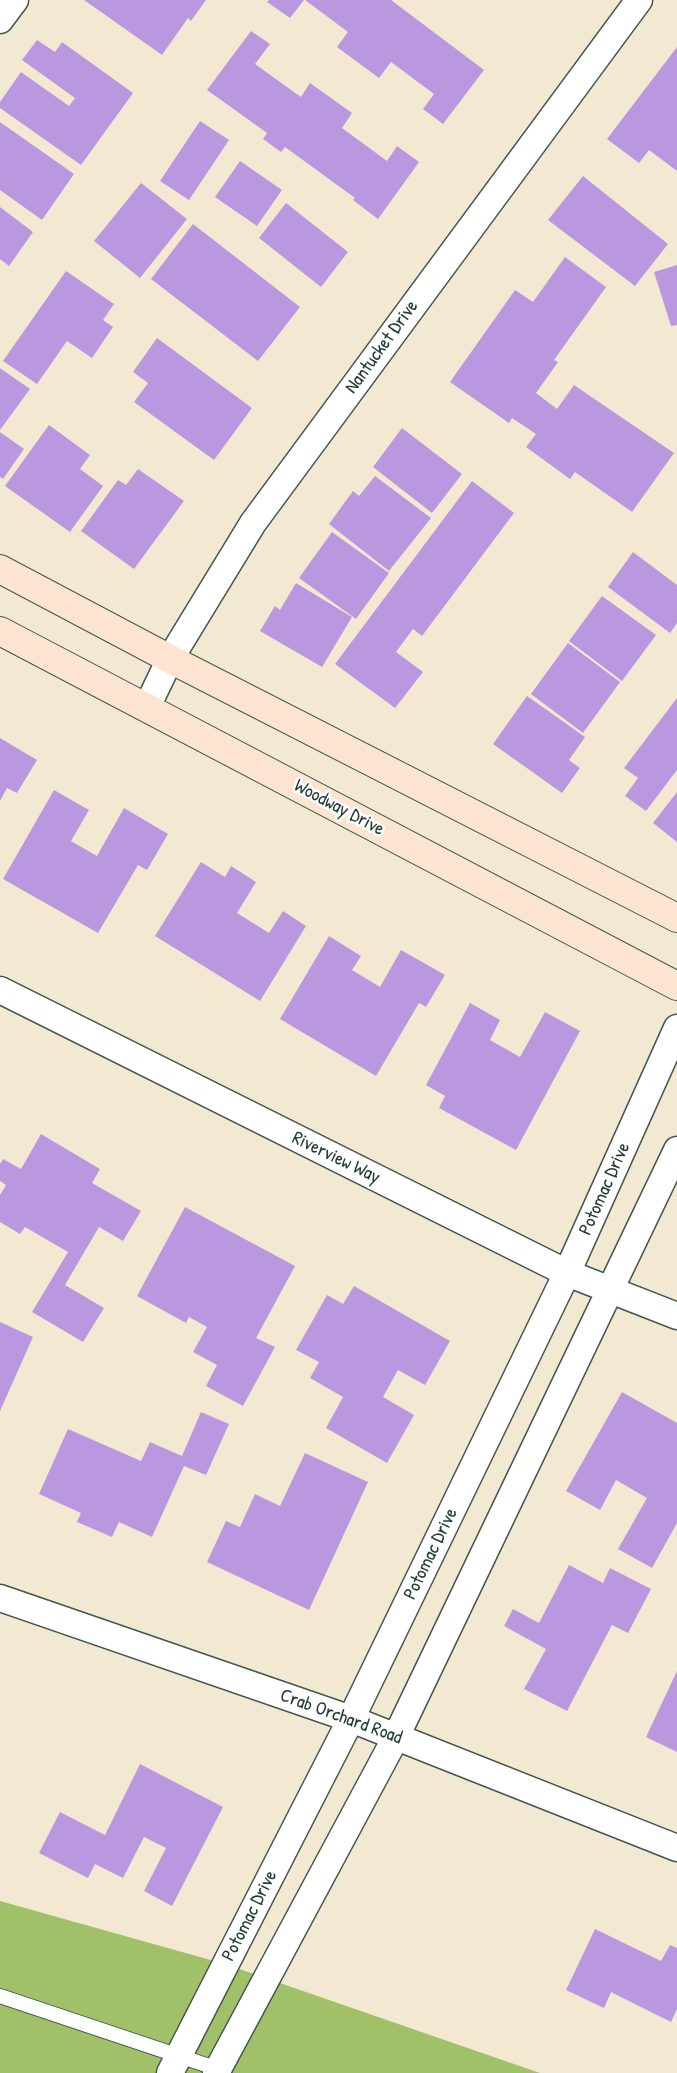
<!DOCTYPE html>
<html>
<head>
<meta charset="utf-8">
<style>
	body { margin:0 }
	canvas { display:block; background:#f3e9d2 }
</style>
</head>
<body>
<canvas width="677" height="2073"></canvas>
<script>
const context = document.querySelector('canvas').getContext('2d');
context.lineJoin = 'round';
function fill(path, color) {
  context.fillStyle = color;
  context.fill(path, 'evenodd');
}
function poly(rows) {
  const path = new Path2D();
  for (const r of rows) {
    path.moveTo(r[0], r[1]);
    for (let i = 2; i < r.length; i += 2) path.lineTo(r[i], r[i + 1]);
  }
  return path;
}
function trace(path, color, width, dash) {
  context.strokeStyle = color;
  context.lineWidth = width;
  context.lineCap = dash ? 'butt' : 'round';
  context.setLineDash(dash || []);
  context.stroke(path);
}
function write(font, color, halo, rows, align = 'center') {
  context.font = font + ' "Patrick Hand",sans-serif';
  context.lineWidth = 5;
  context.setLineDash([]);
  context.textBaseline = 'middle';
  context.strokeStyle = halo;
  context.fillStyle = color;
  for (const [text, x, y, turn = 0] of rows) {
    context.save();
    context.translate(x, y);
    context.rotate((+turn || 0) * Math.PI / 180);
    context.textAlign = isNaN(turn) ? turn : align;
    if (halo) context.strokeText(text, 0, 0);
    context.fillText(text, 0, 0);
    context.restore();
  }
}
fill(poly([
	[0,1901,225,1964,540,2073,0,2073]
]), '#a1c169');
fill(poly([
	[84,0,206,0,191,21,188,18,162,55],
	[269,0,304,0,290,18,267,2],
	[305,0,391,0,484,70,443,124,423,109,434,94,391,62,379,78,337,47,348,32],
	[251,31,270,44,255,64,301,97,310,83,352,113,342,128,387,161,397,146,419,162,378,219,353,200,355,198,285,147,281,152,263,139,267,133,207,90],
	[37,40,55,52,62,42,133,93,81,165,0,108,0,102,21,72,69,106,75,98,22,60],
	[677,47,677,171,649,150,639,163,607,139],
	[200,121,229,140,189,200,160,181],
	[0,122,74,174,42,220,0,190],
	[240,161,282,190,257,226,215,197],
	[583,176,668,244,635,286,548,220],
	[141,183,187,219,140,278,94,241],
	[286,203,348,252,321,287,259,238],
	[0,207,33,232,9,266,0,259],
	[193,224,300,307,258,361,151,279],
	[565,257,606,287,554,360,558,362,536,393,557,409,574,385,674,453,632,512,575,472,570,479,526,447,536,434,512,418,509,423,450,382,515,290,533,302],
	[677,265,677,325,671,326,654,272],
	[66,271,114,304,103,320,113,327,92,358,67,341,37,384,3,361],
	[157,338,252,408,214,460,134,402,148,383,133,372],
	[0,368,30,389,0,430],
	[49,425,90,455,80,469,103,486,70,532,5,486],
	[402,428,462,474,432,513,373,467],
	[0,432,24,449,3,479,0,477],
	[138,469,184,501,134,569,81,531,118,480,126,485],
	[375,476,431,518,389,571,329,524,353,491,359,496],
	[472,481,514,513,422,636,413,629,396,652,423,672,395,708,335,664],
	[332,532,389,573,356,619,299,578],
	[633,552,677,585,677,623,670,633,608,587],
	[296,583,352,617,322,667,260,631,275,606,280,610],
	[602,596,656,635,622,681,569,641],
	[568,643,620,682,583,733,531,694],
	[527,696,585,737,569,760,580,768,562,793,493,744],
	[677,698,677,770,646,811,625,796,638,778,624,768],
	[0,738,37,760,17,793,7,788,0,801],
	[54,790,89,810,71,841,97,856,124,808,168,834,147,870,138,865,98,933,3,879],
	[677,792,677,842,653,823],
	[201,862,225,877,231,866,256,882,237,913,269,933,283,911,306,926,260,1001,155,936],
	[329,936,361,956,352,970,380,987,401,950,445,975,426,1007,419,1003,376,1076,280,1019],
	[470,1003,500,1020,490,1040,520,1057,545,1012,580,1031,516,1150,439,1108,445,1096,426,1085],
	[41,1134,100,1169,92,1183,141,1211,123,1241,99,1227,65,1285,104,1308,83,1342,32,1312,68,1252,25,1227,20,1234,0,1222,0,1195,6,1185,0,1181,0,1164,3,1159,21,1169],
	[185,1207,295,1266,256,1338,275,1347,243,1406,206,1386,217,1365,193,1352,207,1327,189,1317,186,1323,137,1296],
	[354,1286,450,1341,425,1385,398,1370,383,1397,414,1415,387,1463,326,1428,343,1397,310,1378,319,1362,296,1350,327,1295,343,1304],
	[0,1322,33,1337,0,1411],
	[622,1392,677,1423,677,1523,652,1568,618,1549,647,1498,616,1480,600,1510,566,1491],
	[201,1412,229,1424,206,1475,184,1466,152,1537,119,1522,112,1537,77,1522,81,1513,39,1494,68,1429,141,1461,150,1442,182,1456],
	[305,1453,368,1482,309,1610,207,1562,226,1521,240,1527,255,1494,280,1506],
	[569,1565,603,1583,610,1568,651,1589,628,1633,612,1625,567,1711,524,1689,546,1649,504,1626,513,1609,539,1623],
	[677,1671,677,1752,646,1737],
	[140,1764,223,1807,172,1906,144,1891,166,1848,144,1837,123,1878,95,1864,88,1878,39,1853,60,1812,105,1835],
	[595,1929,661,1961,670,1945,677,1948,677,2009,671,2022,611,1992,604,2008,566,1990]
]), '#ba98e0');
const lane = poly([
	[0,1996,218,2069]
]);
const street = poly([
	[0,20,15,0],
	[147,707,170,659,253,523,639,0],
	[0,990,567,1273,677,1316],
	[0,1598,351,1719,677,1848],
	[170,2073,351,1719,567,1273,677,1028],
	[216,2073,396,1737,677,1150]
]);
const secondary = poly([
	[0,569,170,659,677,918],
	[0,631,677,986]
]);
trace(lane, '#3f574c', 16);
trace(street, '#3f574c', 29);
trace(secondary, '#3f574c', 30);
trace(lane, '#fff', 14);
trace(street, '#fff', 26);
trace(secondary, '#fde4d1', 28);
write('19px', '#1f3d34', '#fff', [
	["Nantucket Drive",382,347,-54],
	["Woodway Drive",339,808,28],
	["Riverview Way",336,1158,26],
	["Potomac Drive",605,1189,-66],
	["Potomac Drive",431,1554,-64],
	["Crab Orchard Road",341,1717,20],
	["Potomac Drive",250,1916,-63]
]);
</script>
</body>
</html>
